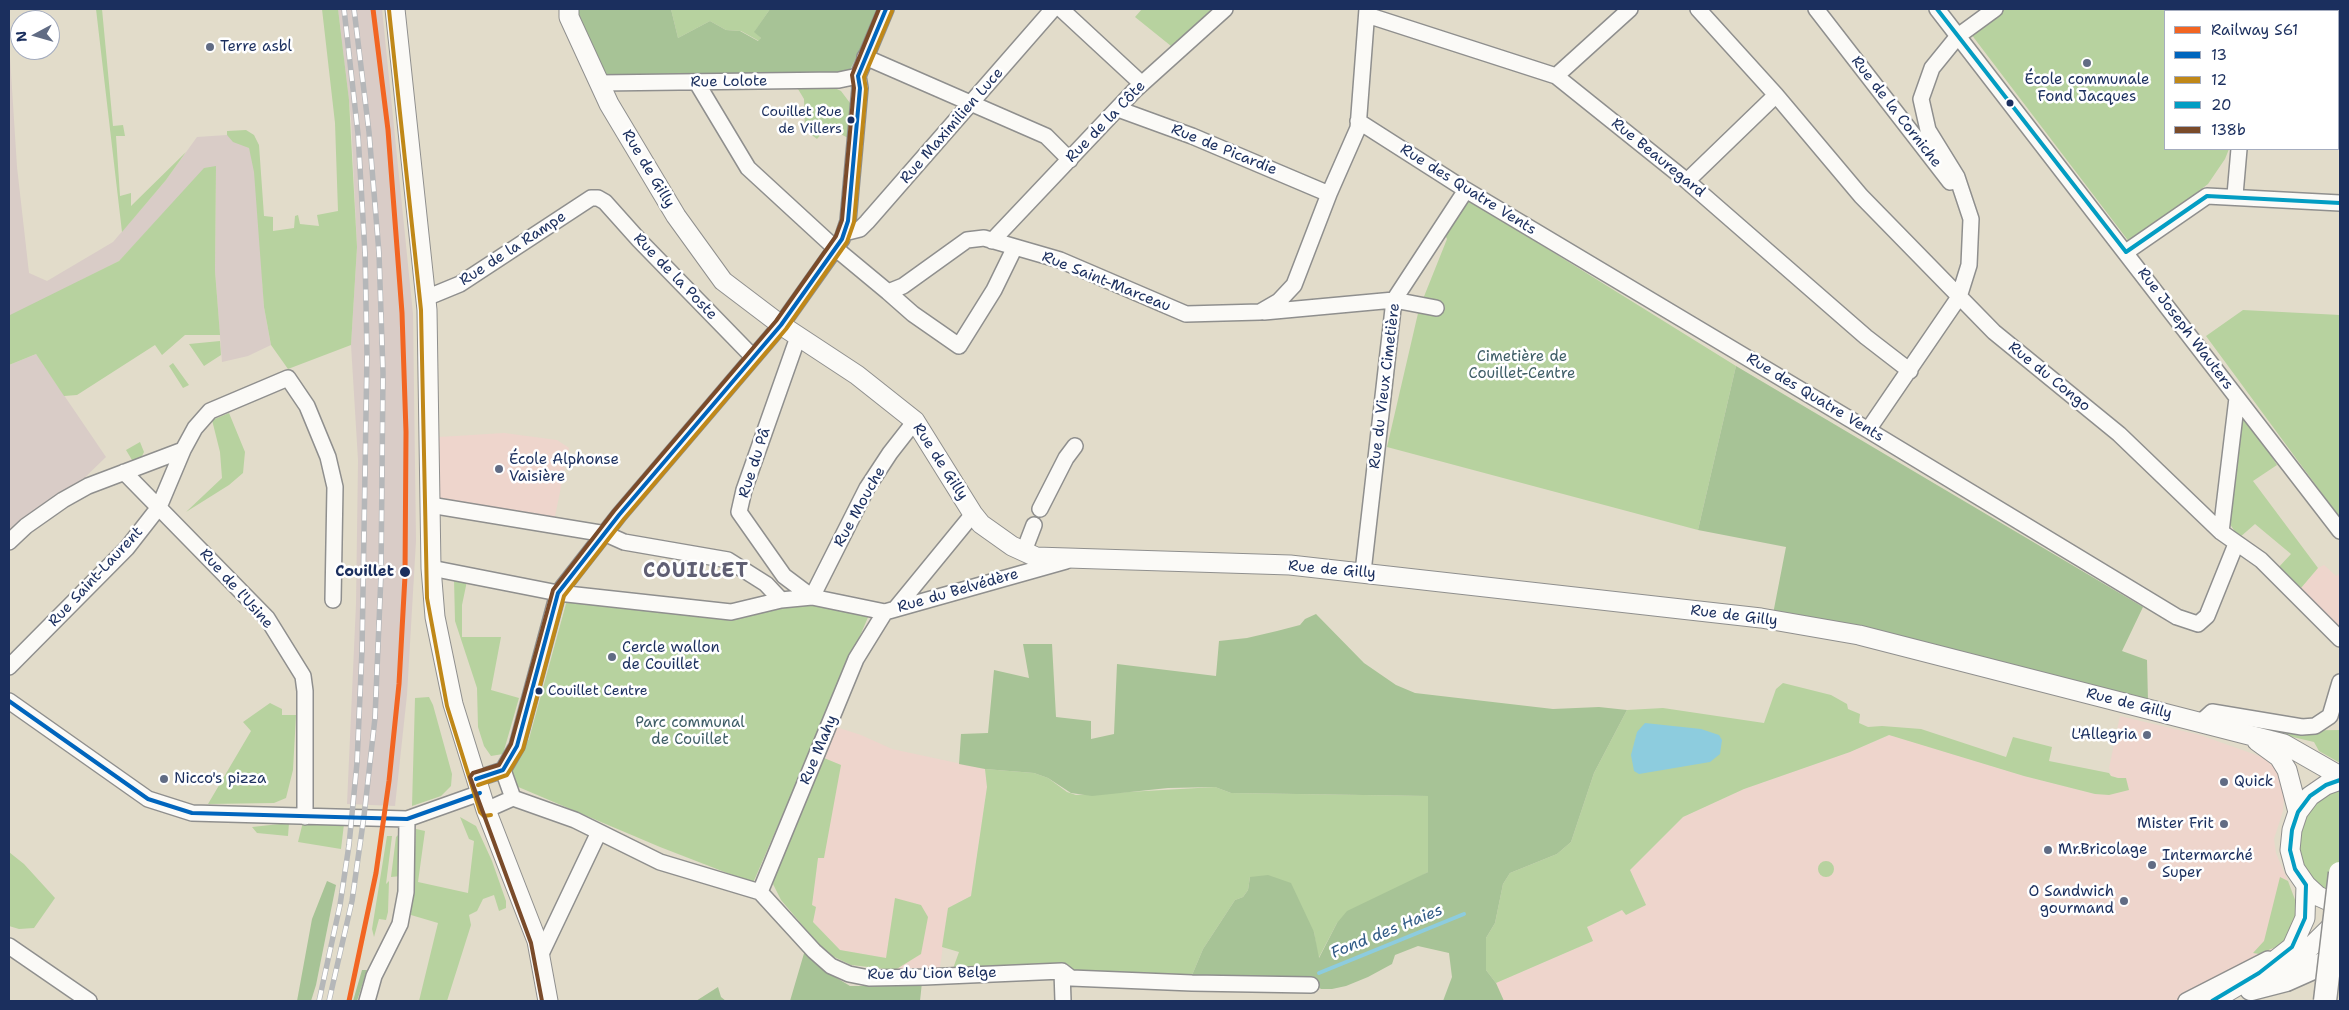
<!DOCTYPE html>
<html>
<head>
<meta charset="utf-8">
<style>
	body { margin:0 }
	#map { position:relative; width:2349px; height:1010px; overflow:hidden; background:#e2dcca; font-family:"Shantell Sans",sans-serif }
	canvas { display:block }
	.frame { position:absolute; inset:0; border:10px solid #1b2f5e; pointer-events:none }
	.legend { position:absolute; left:2164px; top:10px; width:175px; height:140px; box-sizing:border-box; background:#fff; border:1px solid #a4acbf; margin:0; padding:6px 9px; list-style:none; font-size:15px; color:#1b2f5e }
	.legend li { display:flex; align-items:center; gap:10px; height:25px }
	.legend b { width:25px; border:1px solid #a4acbf }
	.north { position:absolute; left:10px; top:10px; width:50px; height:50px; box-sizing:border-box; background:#fff; border:1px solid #a4acbf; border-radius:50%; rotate:264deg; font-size:14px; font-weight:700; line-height:20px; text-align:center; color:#1b2f5e }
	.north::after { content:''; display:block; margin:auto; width:18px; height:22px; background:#616c84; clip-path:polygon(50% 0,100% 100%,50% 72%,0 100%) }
</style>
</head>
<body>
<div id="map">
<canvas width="2349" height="1010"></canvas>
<div class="frame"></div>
<ul class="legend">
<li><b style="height:6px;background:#f26522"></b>Railway S61</li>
<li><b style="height:6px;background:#0065bd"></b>13</li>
<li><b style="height:6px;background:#c08818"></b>12</li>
<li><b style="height:6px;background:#039dc3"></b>20</li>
<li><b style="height:6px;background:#7a4b2a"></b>138b</li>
</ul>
<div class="north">N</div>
</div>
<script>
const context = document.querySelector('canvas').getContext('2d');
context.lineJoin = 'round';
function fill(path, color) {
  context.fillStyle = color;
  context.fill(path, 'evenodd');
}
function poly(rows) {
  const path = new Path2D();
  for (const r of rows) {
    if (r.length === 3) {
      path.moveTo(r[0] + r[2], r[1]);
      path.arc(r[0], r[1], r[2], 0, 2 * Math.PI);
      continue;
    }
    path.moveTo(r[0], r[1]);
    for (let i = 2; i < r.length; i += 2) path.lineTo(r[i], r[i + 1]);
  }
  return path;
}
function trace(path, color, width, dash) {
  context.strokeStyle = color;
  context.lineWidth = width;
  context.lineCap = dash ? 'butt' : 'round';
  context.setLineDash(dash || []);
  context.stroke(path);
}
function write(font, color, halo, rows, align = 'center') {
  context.font = font + ' "Shantell Sans",sans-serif';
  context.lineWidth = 5;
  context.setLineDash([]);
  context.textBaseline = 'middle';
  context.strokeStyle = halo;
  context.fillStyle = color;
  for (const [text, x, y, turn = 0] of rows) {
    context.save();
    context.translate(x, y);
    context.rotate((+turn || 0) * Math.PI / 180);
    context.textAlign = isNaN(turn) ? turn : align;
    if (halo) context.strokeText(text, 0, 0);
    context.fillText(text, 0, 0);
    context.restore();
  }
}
fill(poly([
	[504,433,557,440,569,448,554,521,436,500,433,450,439,437],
	[2324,565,2336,576,2340,573,2340,631,2301,588,2318,568],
	[2120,716,2200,735,2262,757,2277,769,2284,795,2283,811,2274,839,2276,853,2293,894,2288,939,2196,1001,1504,1001,1496,983,1593,941,1587,927,1623,910,1646,905,1630,870,1683,817,1744,789,1850,752,1890,735,2024,776,2095,794,2118,778,2111,776,2109,768],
	[833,726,861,735,892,749,985,769,987,787,971,896,948,908,940,968,895,970,921,953,921,905,895,899,887,958,840,950,813,922,816,907,812,905,818,858,841,765,824,758]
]), '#eed5cc');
fill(poly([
	[338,9,382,9,413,314,416,541,407,695,395,806,347,804,356,604,358,460,351,345,357,247,351,118],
	[9,41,17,167,29,273,47,281,113,242,166,180,197,137,227,135,249,148,256,170,264,307,271,345,248,356,222,362,215,271,216,166,173,204,119,261,9,317],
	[36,354,106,457,74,488,9,535,9,365]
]), '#d9ccc7');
fill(poly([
	[96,9,102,9,113,126,123,125,125,136,116,136,120,196,131,193,131,206,186,152,166,180,122,232],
	[322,9,338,9,349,100,357,247,351,345,288,369,271,345,264,307,254,172,249,148,233,142,227,135,227,131,246,130,254,135,259,145,264,216,273,217,273,231,294,228,295,216,298,215,300,224,319,226,317,215,338,211,335,123],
	[671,9,770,9,755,31,761,38,759,41,741,31,726,30,710,21,678,38],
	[1142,9,1214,9,1171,46,1135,17],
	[2003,9,2243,9,2242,11,2165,11,2165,149,2229,149,2225,159,2208,184,2130,243,1971,34],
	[2261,9,2340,10,2340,126,2338,125,2338,11,2261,11],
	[833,87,841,91,850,103,848,138,837,132,830,124,817,139,805,130,804,99,798,89],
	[216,166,215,271,220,335,185,335,162,355,155,345,77,395,64,396,36,354,9,365,10,315,119,261,204,168],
	[1467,202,1472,202,1736,366,1698,530,1387,447,1419,309,1447,239,1445,235],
	[2243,310,2340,315,2340,518,2206,336],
	[220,341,221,355,204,366,189,344],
	[173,363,189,385,183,388,169,366],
	[229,413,245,452,243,473,229,485,186,512,222,478,220,452,212,420],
	[2241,416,2254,428,2277,465,2253,481,2318,568,2301,588,2277,569,2291,554,2255,524,2239,538,2226,518],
	[140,442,144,452,141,458,132,460,126,450],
	[454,578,467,581,462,605,462,637,501,637,491,690,519,698,503,754,491,756,484,746,478,727,477,688,455,621],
	[567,600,766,608,804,604,869,615,753,883,660,847,516,786,509,771,529,739],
	[1783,683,1831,695,1847,704,1848,709,1860,714,1859,723,1868,727,1882,726,1921,729,2006,757,2013,737,2052,747,2049,761,2109,773,2111,776,2118,778,2126,778,2129,790,2109,795,2095,794,2024,776,1889,735,1850,752,1744,789,1683,817,1630,870,1646,905,1626,915,1622,910,1587,927,1593,941,1496,983,1486,970,1486,938,1495,923,1503,884,1510,873,1557,854,1571,842,1594,773,1627,710,1663,708,1764,723,1776,689],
	[429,697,433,705,452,774,451,786,441,796,412,806,415,698],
	[270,703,282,709,282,715,296,715,293,770,286,798,274,803,208,804,251,731,243,722],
	[2340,730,2340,763,2319,751,2314,742,2267,731],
	[824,758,841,765,824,858,818,858,812,905,816,907,813,922,840,950,886,958,895,898,921,905,928,917,921,954,895,970,851,965,826,953,781,900,773,884,785,841],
	[985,769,1034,773,1048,778,1067,792,1076,795,1215,787,1231,793,1428,796,1428,872,1337,923,1318,959,1314,932,1250,877,1248,890,1243,897,1235,900,1203,949,1190,980,951,974,959,952,942,947,948,908,971,896,987,787],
	[2340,790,2340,897,2320,888,2307,875,2300,859,2298,841,2302,823,2311,808,2325,796],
	[460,817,476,826,492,861,506,901,506,908,499,911,494,895,483,899,477,911,469,915,471,925,447,1001,419,1001,438,923,411,915,416,829,425,831,418,882,468,893,474,841,469,839],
	[303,822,344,824,341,849,298,842],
	[289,823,288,836,257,833,252,827],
	[401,832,401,876,391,877,396,837],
	[387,836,392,836,386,884,389,881,388,912,386,920,379,919,374,937,372,929],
	[9,852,24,864,55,898,34,928,19,929,9,926],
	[1826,869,8],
	[2280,877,2288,881,2297,905,2297,916,2288,939,2276,947,2259,954,2253,953,2264,941]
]), '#b7d29f');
fill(poly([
	[577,9,671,9,678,38,710,21,726,30,740,31,758,41,761,38,754,32,770,9,880,9,849,72,670,76,603,74],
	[1736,366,2143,607,2122,651,2147,660,2148,701,1773,614,1786,547,1698,530],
	[1316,614,1364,663,1396,685,1415,693,1553,709,1599,707,1627,710,1594,773,1571,842,1557,854,1510,873,1503,884,1495,923,1486,938,1486,970,1496,983,1504,1001,1443,1001,1452,977,1449,953,1418,946,1395,955,1392,964,1368,977,1346,986,1332,989,1321,989,1310,981,1190,980,1203,949,1235,900,1243,897,1248,890,1250,877,1268,875,1291,883,1314,932,1319,958,1337,923,1347,911,1428,872,1428,796,1231,793,1215,787,1168,788,1092,796,1071,793,1048,778,1034,773,985,769,959,764,961,734,988,733,994,670,1029,678,1023,644,1052,644,1056,717,1091,721,1091,739,1114,734,1117,664,1216,676,1219,641,1247,638,1277,631,1300,625,1305,619],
	[327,881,336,885,316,985,311,1001,297,1001,312,919],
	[805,950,822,969,850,986,906,986,922,982,920,1001,790,1001],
	[362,970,367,970,357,1001,353,1001],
	[718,987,721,997,726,1001,696,1001]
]), '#a7c396');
fill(poly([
	[1645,723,1701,729,1719,735,1722,740,1720,754,1710,762,1639,774,1634,771,1631,755,1637,732]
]), '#8dccde');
trace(poly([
	[1319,973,1464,914]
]), '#8dccde', 4);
const minor = poly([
	[1061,9,1142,84],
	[1698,9,1776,95,1861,196,1994,332,2119,434,2221,532,2261,560,2340,639],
	[1816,9,1950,182],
	[1937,9,2340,531],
	[2252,11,2252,9],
	[1367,15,1556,76,1687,181,1866,337,1910,371],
	[865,57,1046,136,1070,160],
	[1556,76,1630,9],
	[599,83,839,80,858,76],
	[697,83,748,168,835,248,888,292,903,286,967,240,984,238,1060,260,1186,314,1260,312,1279,301,1294,285,1329,194,1358,128,1367,9],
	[1118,109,1192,136,1329,194],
	[1358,121,1466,190,1868,430,2177,617,2198,624,2207,616,2236,544],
	[1687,181,1776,95],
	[2235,195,2239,149],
	[844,233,860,229,867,222,1053,9],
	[992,241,1135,90,1225,9],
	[2126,252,2207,196,2340,203],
	[888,292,913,314,959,346,994,290,1014,249],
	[426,298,460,284,591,198,598,198,605,202,639,240,753,357],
	[1264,312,1394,300,1436,308],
	[798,337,744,490,739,512,784,576,812,597],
	[1868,430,1959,297,1969,265,1971,219,1957,177,1928,130,1921,99,1932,68,1958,36,1995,9],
	[124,472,267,618,303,676,305,691,305,817],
	[430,505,606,534,624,542,728,560,766,584,781,600],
	[1040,509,1066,458,1075,446],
	[2221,532,2237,398],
	[9,542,26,526,63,500,88,486,183,450,195,428,210,411,288,378,307,406,328,457,335,487,333,600],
	[1024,551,1034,525],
	[431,568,558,593,731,612,781,600,812,597,885,612,1066,561],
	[1363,572,1394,300,1466,190],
	[812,597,867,488,890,453,915,421],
	[896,608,973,514],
	[9,667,127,548,159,507,183,450],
	[9,701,148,799,192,813,407,819,480,793],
	[2201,722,2212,712,2302,727,2315,726,2330,716,2340,682],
	[503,770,513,798],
	[476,779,503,770,517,746,558,593,619,515,781,325,842,239,848,221,860,88,858,76,886,9],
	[486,810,513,798,575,820,660,862,760,892,814,951,831,966,849,974,869,978,924,977,1062,971,1071,978,1192,983,1311,985],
	[760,892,856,659,885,612],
	[9,946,89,1001],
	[540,956,599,832],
	[1062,971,1063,1001],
	[367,1001,374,976,400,924,406,892,407,819],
	[2186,1001,2268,959]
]);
const major = poly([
	[395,9,427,310,431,568,435,617,453,704,486,810,537,941,548,1001],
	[569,9,569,17,609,104,676,216,723,281,781,325,857,375,915,421,973,514,981,524,1012,546,1036,557,1290,565,1761,618,1859,635,2284,744,2340,776],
	[2257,741,2279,757,2287,770,2298,812],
	[2340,780,2326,785,2310,796,2298,812,2292,830,2290,850,2295,869,2306,885,2318,896,2340,906],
	[2272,976,2296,961,2338,920],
	[2212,1001,2259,973,2292,947,2305,918,2306,885]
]);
const highway = poly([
	[2251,989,2286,980,2340,956]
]);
trace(minor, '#8f8f8e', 18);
trace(major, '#8f8f8e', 21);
trace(highway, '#8f8f8e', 25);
trace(minor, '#fbfaf7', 15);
trace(major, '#fbfaf7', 19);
trace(highway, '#fbfaf7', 22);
const rail = poly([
	[319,1001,340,905,349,845,357,763,362,650,367,355,365,253,358,134,344,9],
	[329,1001,352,901,364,816,375,718,381,575,383,373,379,253,369,132,354,9]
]);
trace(rail, '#b5b7b9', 5.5);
trace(rail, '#fff', 4, [11]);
const highwayBridge = poly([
	[2325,1001,2340,873]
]);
trace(highwayBridge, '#8f8f8e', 25, []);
trace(highwayBridge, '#fbfaf7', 22);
trace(poly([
	[9,701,148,799,192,813,407,819,480,793],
	[476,779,503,770,517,746,558,593,619,515,781,325,842,239,848,221,860,88,858,76,886,9]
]), '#0065bd', 4);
trace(poly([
	[389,10,421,310,427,598,447,706,480,812,484,816,491,815],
	[478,785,507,775,523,749,564,596,624,519,786,329,847,242,854,222,866,89,864,77,892,11]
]), '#c08818', 4);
trace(poly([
	[1937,9,2126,252],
	[2126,252,2207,196,2340,203],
	[2212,1001,2259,973,2292,947,2305,918,2306,885,2295,869,2290,850,2292,830,2298,812,2310,796,2326,785,2340,780]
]), '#039dc3', 4);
trace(poly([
	[542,1001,531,943,470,777,473,773,499,765,511,744,553,590,614,511,776,321,836,236,842,220,854,88,852,75,879,9]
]), '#7a4b2a', 4);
trace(poly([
	[349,1001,376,873,389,781,399,684,405,576,406,432,402,313,388,130,373,9]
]), '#f26522', 5);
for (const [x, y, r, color] of [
	[210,47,5,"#616c84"],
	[2087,63,5,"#616c84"],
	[2010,103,4.5,"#1b2f5e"],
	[851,120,4.5,"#1b2f5e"],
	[499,469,5,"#616c84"],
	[405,572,6,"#1b2f5e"],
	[612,657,5,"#616c84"],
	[539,691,4.5,"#1b2f5e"],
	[2147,735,5,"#616c84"],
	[164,779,5,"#616c84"],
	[2224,782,5,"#616c84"],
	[2224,824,5,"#616c84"],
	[2048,850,5,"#616c84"],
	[2152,865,5,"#616c84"],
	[2124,901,5,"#616c84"]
]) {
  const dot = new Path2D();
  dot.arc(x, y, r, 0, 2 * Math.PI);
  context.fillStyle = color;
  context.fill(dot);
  trace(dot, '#fff', 2);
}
write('14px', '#1b2f5e', '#fff', [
	["Couillet Rue",842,112],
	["de Villers",842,129],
	["Couillet Centre",548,691,"left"]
], 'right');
write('15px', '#1b2f5e', '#fff', [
	["Terre asbl",220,47],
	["École communale",2087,80,"center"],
	["Fond Jacques",2087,97,"center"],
	["École Alphonse",509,460],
	["Vaisière",509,477],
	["Cercle wallon",622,648],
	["de Couillet",622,665],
	["L'Allegria",2137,735,"right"],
	["Nicco's pizza",174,779],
	["Quick",2234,782],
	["Mister Frit",2214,824,"right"],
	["Mr.Bricolage",2058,850],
	["Intermarché",2162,856],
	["Super",2162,873],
	["O Sandwich",2114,892,"right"],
	["gourmand",2114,909,"right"]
], 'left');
write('15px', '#1b2f5e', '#fff', [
	["Rue Lolote",729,82,-1],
	["Rue de la Corniche",1896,112,52],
	["Rue de la Côte",1106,122,-46],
	["Rue Maximilien Luce",952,126,-49],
	["Rue de Picardie",1224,150,22],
	["Rue Beauregard",1658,158,39],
	["Rue de Gilly",648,169,59],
	["Rue des Quatre Vents",1468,190,32],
	["Rue de la Rampe",513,249,-33],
	["Rue de la Poste",675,277,46],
	["Rue Saint-Marceau",1106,282,22],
	["Rue Joseph Wauters",2185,329,53],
	["Rue du Congo",2049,377,39],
	["Rue du Vieux Cimetière",1385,386,-83],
	["Rue des Quatre Vents",1815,398,31],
	["Rue de Gilly",940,462,57],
	["Rue du Pâ",755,463,-72],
	["Rue Mouche",860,507,-61],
	["Rue de Gilly",1332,570,5],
	["Rue Saint-Laurent",96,577,-47],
	["Rue de l'Usine",236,589,48],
	["Rue du Belvédère",958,591,-16],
	["Rue de Gilly",1734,616,7],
	["Rue de Gilly",2129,704,14],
	["Rue Mahy",819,750,-67],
	["Rue du Lion Belge",932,974,-1]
]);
write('15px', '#3f5e67', '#fff', [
	["Cimetière de",1522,357],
	["Couillet-Centre",1522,374],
	["Parc communal",690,723],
	["de Couillet",690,740]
]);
write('bold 15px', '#1b2f5e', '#fff', [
	["Couillet",394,572]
], 'right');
write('italic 16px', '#325c87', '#fff', [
	["Fond des Haies",1387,932,-22]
]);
context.letterSpacing = '1px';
write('bold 20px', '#605f73', '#fff', [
	["COUILLET",696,572]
]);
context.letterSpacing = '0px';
</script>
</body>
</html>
